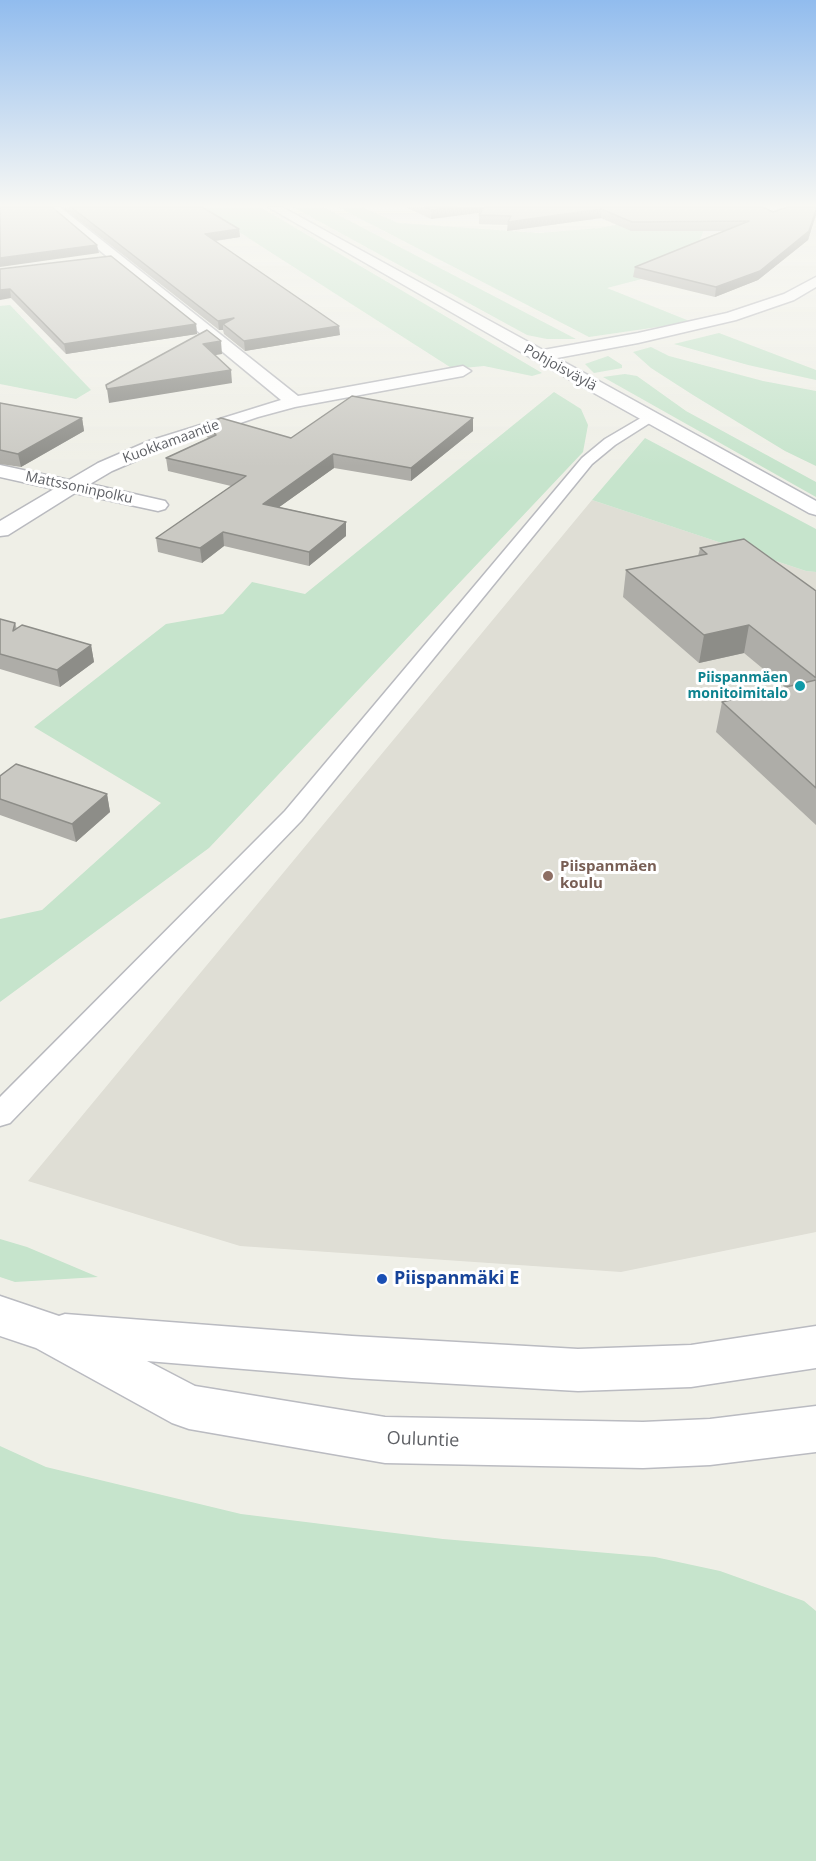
<!DOCTYPE html>
<html>
<head>
<meta charset="utf-8">
<style>
	body { margin:0 }
	canvas { display:block; background:#efefe7 }
</style>
</head>
<body>
<canvas width="816" height="1861"></canvas>
<script>
const context = document.querySelector('canvas').getContext('2d');
context.lineJoin = 'round';
function fill(path, color) {
  context.fillStyle = color;
  context.fill(path, 'evenodd');
}
function poly(rows) {
  const path = new Path2D();
  for (const r of rows) {
    path.moveTo(r[0], r[1]);
    for (let i = 2; i < r.length; i += 2) path.lineTo(r[i], r[i + 1]);
  }
  return path;
}
function trace(path, color, width, dash) {
  context.strokeStyle = color;
  context.lineWidth = width;
  context.lineCap = dash ? 'butt' : 'round';
  context.setLineDash(dash || []);
  context.stroke(path);
}
function write(font, color, halo, rows, align = 'center') {
  context.font = font + ' "Open Sans",sans-serif';
  context.lineWidth = 6;
  context.setLineDash([]);
  context.textBaseline = 'middle';
  context.strokeStyle = halo;
  context.fillStyle = color;
  for (const [text, x, y, turn = 0] of rows) {
    context.save();
    context.translate(x, y);
    context.rotate((+turn || 0) * Math.PI / 180);
    context.textAlign = isNaN(turn) ? turn : align;
    if (halo) context.strokeText(text, 0, 0);
    context.fillText(text, 0, 0);
    context.restore();
  }
}
fill(poly([
	[592,500,806,571,816,572,816,1232,621,1272,240,1246,28,1181]
]), '#dfded5');
fill(poly([
	[200,207,260,207,542,373,532,376,484,366,453,369],
	[293,207,323,207,576,339,547,339,527,335],
	[338,207,362,207,398,223,539,233,599,228,714,207,688,267,607,288,692,322,589,337],
	[10,305,91,390,76,399,0,384,0,306],
	[719,333,816,370,816,380,748,365,674,344],
	[651,347,669,356,763,381,816,391,816,466,785,451,693,395,651,368,633,352],
	[608,356,622,365,622,368,594,373,585,364],
	[625,374,637,376,686,411,816,482,816,497,603,377],
	[554,392,581,409,588,425,583,452,209,848,0,1002,0,919,42,910,161,803,34,727,166,624,223,614,252,582,305,594],
	[645,438,816,529,816,572,806,571,592,500],
	[0,1239,27,1247,98,1277,15,1282,0,1277],
	[0,1446,46,1467,241,1514,443,1539,655,1557,720,1571,804,1601,816,1611,816,1861,0,1861]
]), '#c6e4cc');
const lane = poly([
	[651,412,658,416,656,419,615,445,592,464,301,821,10,1123,0,1126,0,1097,285,811,582,458,605,439,651,412]
]);
const street = poly([
	[47,207,60,207,298,396,463,366,471,371,463,376,295,407,258,417,163,449,112,471,90,484,165,501,168,505,165,509,158,511,75,493,8,535,0,536,0,521,54,489,0,477,0,465,69,480,98,463,149,441,281,400,47,207]
]);
const secondary = poly([
	[268,207,282,207,543,350,638,333,727,313,784,294,816,277,816,287,794,300,736,320,638,343,557,358,816,501,816,515,809,513,533,359,268,207],
	[0,1296,59,1316,65,1314,352,1336,578,1349,691,1345,816,1326,816,1368,691,1387,578,1391,352,1378,147,1361,195,1386,385,1417,643,1422,710,1419,816,1406,816,1452,710,1465,643,1468,385,1463,189,1429,172,1423,36,1348,0,1336,0,1296]
]);
trace(lane, '#b9babf', 3);
trace(street, '#b9babf', 3);
trace(secondary, '#babbc1', 3);
fill(lane, '#fff');
fill(street, '#fff');
fill(secondary, '#fff');
fill(poly([
	[62,207,202,207,239,229,240,237,216,241,340,335,245,351,224,334,223,330,219,330],
	[405,207,768,207,766,209,773,212,816,207,816,213,808,240,758,280,715,297,633,277,635,267,726,231,631,231,601,218,507,231,508,225,479,224,479,215,481,212,431,219],
	[0,269,196,324,197,334,66,354,11,298],
	[0,403,82,418,84,431,21,467,0,464],
	[473,418,473,431,411,481,334,468,279,507,346,522,346,536,309,566,224,546,202,563,158,552,156,538,231,486,168,471,166,458,208,438,207,437,206,424,291,438],
	[700,548,816,591,816,825,716,732,722,702,785,687,744,653,699,663,623,597,626,570,698,556],
	[0,619,15,623,17,629,91,645,94,662,60,687,0,669],
	[0,776,107,794,110,812,76,842,0,815]
]), '#aeada8');
fill(poly([
	[458,207,486,207,486,212,431,219,431,210],
	[601,209,601,218,507,231,508,222],
	[816,210,816,215,808,240,758,280,715,297,716,287],
	[239,229,240,237,206,242,205,234],
	[97,245,99,253,0,267,0,258],
	[10,289,11,298,0,300,0,290],
	[234,318,223,324,223,330,219,330,218,321],
	[196,324,197,334,66,354,64,344],
	[339,326,340,335,245,351,244,341],
	[221,341,222,354,205,357,203,344],
	[231,370,232,383,109,403,107,389],
	[82,418,84,431,21,467,18,454],
	[473,418,473,431,411,481,411,468],
	[333,454,334,468,264,518,263,504],
	[346,522,346,536,309,566,309,552],
	[223,532,224,546,202,563,200,548],
	[749,625,744,653,699,663,704,635],
	[91,645,94,662,60,687,57,670],
	[107,794,110,812,76,842,72,824]
]), '#8d8d88');
const building = poly([
	[0,207,52,207,97,245,0,258,0,207],
	[71,207,202,207,239,229,205,234,339,326,244,341,223,324,234,318,218,321,71,207],
	[424,207,458,207,431,210,424,207],
	[484,207,762,207,773,212,787,207,816,207,816,210,809,231,760,271,716,287,635,267,749,221,632,222,601,209,508,222,511,216,479,215,484,207],
	[111,256,196,324,64,344,10,289,0,290,0,269,111,256],
	[207,330,221,341,203,344,231,370,107,389,106,385,207,330],
	[352,396,473,418,411,468,333,454,263,504,346,522,309,552,223,532,200,548,156,538,246,476,166,458,216,435,206,424,221,418,291,438,352,396],
	[0,403,82,418,18,454,0,450,0,403],
	[744,539,816,591,816,678,749,625,704,635,626,570,707,554,700,548,744,539],
	[0,619,15,623,13,631,22,625,91,645,57,670,0,654,0,619],
	[816,680,816,788,722,702,816,680],
	[16,764,107,794,72,824,0,799,0,776,16,764]
]);
fill(building, '#cac9c3');
trace(building, '#8d8d88', 1.5);
const sky = context.createLinearGradient(0, 0, 0, 467);
sky.addColorStop(0, '#91bcee');
sky.addColorStop(0.44, '#f8f8f4');
sky.addColorStop(1, '#f8f8f400');
context.fillStyle = sky;
context.fillRect(0, 0, 816, 467);
for (const [x, y, r, color] of [
	[800,686,6,"#0f9aa8"],
	[548,876,6,"#8d6e63"],
	[382,1279,6,"#1a4fb4"]
]) {
  const dot = new Path2D();
  dot.arc(x, y, r, 0, 2 * Math.PI);
  context.fillStyle = color;
  context.fill(dot);
  trace(dot, '#fff', 2);
}
write('14px', '#5e6065', '#fff', [
	["Pohjoisväylä",560,368,29],
	["Kuokkamaantie",171,442,-20],
	["Mattssoninpolku",79,488,12]
]);
write('bold 14px', '#0d838f', '#fff', [
	["Piispanmäen",788,678],
	["monitoimitalo",788,694]
], 'right');
write('bold 15px', '#785e54', '#fff', [
	["Piispanmäen",560,867],
	["koulu",560,884]
], 'left');
write('bold 18px', '#164399', '#fff', [
	["Piispanmäki E",394,1279]
], 'left');
write('18px', '#5e6065', '#fff', [
	["Ouluntie",423,1440,2]
]);
</script>
</body>
</html>
